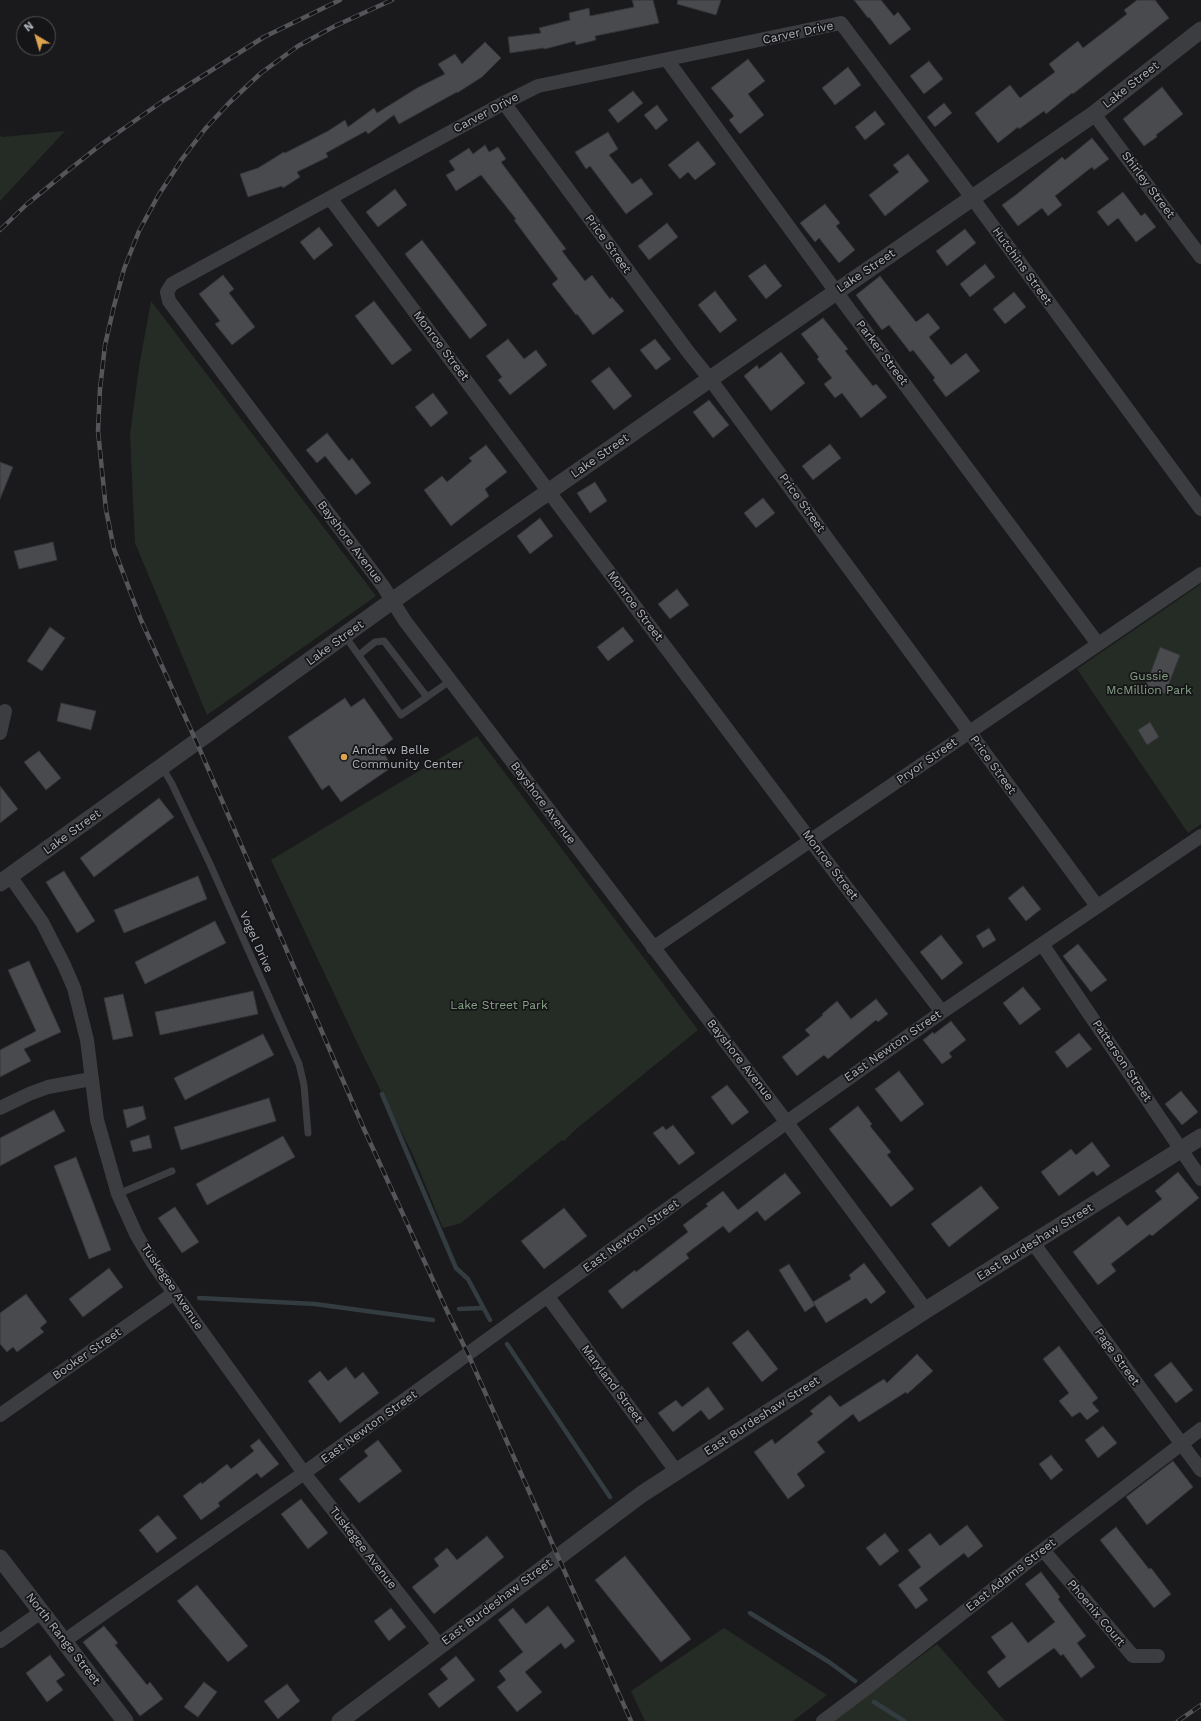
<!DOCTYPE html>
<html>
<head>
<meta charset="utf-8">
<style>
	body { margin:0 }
	#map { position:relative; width:1201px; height:1721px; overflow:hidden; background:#1a1a1c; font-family:"Work Sans",sans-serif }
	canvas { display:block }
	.north { position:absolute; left:16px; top:16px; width:40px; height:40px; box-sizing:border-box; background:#151517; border:1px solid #525458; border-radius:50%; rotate:322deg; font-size:11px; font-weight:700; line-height:16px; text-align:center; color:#aeb3ba }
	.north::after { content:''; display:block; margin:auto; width:14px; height:18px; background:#dea450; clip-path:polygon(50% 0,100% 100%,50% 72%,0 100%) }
</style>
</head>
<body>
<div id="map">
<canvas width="1201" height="1721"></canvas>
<div class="north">N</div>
</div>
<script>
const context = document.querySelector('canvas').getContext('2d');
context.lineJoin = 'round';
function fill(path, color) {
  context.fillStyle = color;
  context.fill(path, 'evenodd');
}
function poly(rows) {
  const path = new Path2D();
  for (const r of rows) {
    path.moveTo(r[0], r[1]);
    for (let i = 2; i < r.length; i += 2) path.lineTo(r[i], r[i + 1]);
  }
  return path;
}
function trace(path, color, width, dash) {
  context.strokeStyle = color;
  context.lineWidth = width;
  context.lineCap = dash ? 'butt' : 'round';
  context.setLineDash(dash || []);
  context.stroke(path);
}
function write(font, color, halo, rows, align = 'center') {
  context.font = font + ' "Work Sans",sans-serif';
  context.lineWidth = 3.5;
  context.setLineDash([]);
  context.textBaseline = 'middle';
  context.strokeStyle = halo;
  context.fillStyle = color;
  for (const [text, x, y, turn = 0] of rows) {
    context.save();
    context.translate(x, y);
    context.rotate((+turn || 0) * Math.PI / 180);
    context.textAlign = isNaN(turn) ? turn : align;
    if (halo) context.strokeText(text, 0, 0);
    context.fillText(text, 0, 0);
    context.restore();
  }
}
fill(poly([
	[65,131,0,201,0,135,2,137],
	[151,301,376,596,207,715,135,543,130,434,139,367],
	[1201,584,1201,824,1188,833,1077,669],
	[477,736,698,1030,575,1130,564,1141,562,1140,461,1223,443,1228,413,1155,362,1053,271,860],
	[724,1628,827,1695,793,1721,645,1721,631,1691],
	[937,1644,1005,1721,833,1721]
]), '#242c25');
trace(poly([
	[382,1094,456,1268,468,1279,490,1320],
	[199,1298,315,1304,433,1320],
	[459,1309,482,1308],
	[507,1344,610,1497],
	[750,1613,829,1662,855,1681],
	[874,1702,904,1721]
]), '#333c41', 4.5);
const building = poly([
	[632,0,653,0,659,23,595,36,596,40,576,45,575,41,545,49,544,48,510,53,508,37,541,33,539,28,570,20,569,13,589,8,590,16,634,7,632,0],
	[678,0,721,0,716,15,677,4,678,0],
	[854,0,881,0,894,16,898,12,911,29,890,45,869,17,868,18,854,0],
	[1137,0,1155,0,1169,18,1073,94,1072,93,1046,114,1044,111,1019,129,1018,127,998,143,975,113,1010,85,1020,98,1055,72,1049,64,1078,41,1083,48,1127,14,1124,10,1137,0],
	[485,42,501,58,482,77,457,93,457,92,399,124,394,115,368,134,366,131,326,153,328,157,297,172,300,177,283,188,282,186,248,197,240,174,258,168,284,152,285,153,328,131,345,120,348,127,374,108,377,113,417,88,445,74,438,64,455,54,462,64,485,42],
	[748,59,765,81,748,94,764,115,740,134,729,120,734,116,711,88,748,59],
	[929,61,943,79,924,94,910,76,929,61],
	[848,67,861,85,835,105,822,88,848,67],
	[1162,87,1183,114,1156,135,1157,137,1144,146,1123,119,1162,87],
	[633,91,643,103,618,123,608,110,633,91],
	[944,103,952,113,935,127,927,117,944,103],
	[657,105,668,120,656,130,644,115,657,105],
	[875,111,885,124,865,140,855,127,875,111],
	[608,132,618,149,609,155,632,184,641,178,653,194,626,214,590,166,586,169,575,152,608,132],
	[1092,138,1109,159,1094,170,1092,167,1055,196,1062,205,1048,216,1042,208,1018,226,1002,205,1017,194,1062,157,1065,160,1092,138],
	[698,141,716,164,695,180,688,172,680,179,668,165,698,141],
	[485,145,489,152,498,147,506,159,501,162,566,249,562,251,585,281,592,275,610,299,612,297,624,311,593,335,577,314,576,315,552,284,558,279,514,220,516,219,481,175,456,191,446,175,455,170,449,161,469,148,473,154,485,145],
	[908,154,929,181,885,216,869,195,899,172,893,165,908,154],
	[395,189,407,205,378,227,366,212,395,189],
	[1123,192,1141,216,1145,213,1156,227,1136,242,1118,218,1108,226,1097,212,1123,192],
	[825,204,840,223,836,226,855,250,839,263,819,238,815,242,800,223,825,204],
	[667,223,678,237,649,260,638,246,667,223],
	[319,227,333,245,314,260,300,242,319,227],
	[965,229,976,243,947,266,936,251,965,229],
	[422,240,487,325,470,339,405,254,422,240],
	[765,264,782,286,766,299,748,276,765,264],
	[985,264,995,277,970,297,960,284,985,264],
	[223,275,234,289,229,293,255,327,232,345,215,324,220,321,199,294,223,275],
	[880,276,916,322,928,313,940,328,929,337,951,365,966,353,980,371,946,397,933,380,935,378,913,350,910,352,889,325,882,330,856,295,880,276],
	[715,291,737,320,720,333,698,305,715,291],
	[1014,292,1026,307,1005,324,993,309,1014,292],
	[374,301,412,350,392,365,355,316,374,301],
	[823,318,848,349,845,351,873,386,876,384,887,397,861,418,842,393,835,398,824,384,832,378,817,359,819,357,801,334,823,318],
	[508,339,524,359,536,350,547,365,510,395,498,380,502,377,486,356,508,339],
	[655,339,671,359,656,370,640,350,655,339],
	[781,352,805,383,771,411,744,376,757,365,759,369,781,352],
	[609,367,632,396,614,410,591,381,609,367],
	[433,393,448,413,431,427,415,407,433,393],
	[709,400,729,425,713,438,693,412,709,400],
	[327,433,349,461,352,458,371,483,356,495,325,456,317,463,306,450,327,433],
	[830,444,841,458,813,480,802,466,830,444],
	[486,445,507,472,485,489,489,496,451,526,424,490,442,476,447,482,472,461,469,458,486,445],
	[0,462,13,467,0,499,0,462],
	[595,482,607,501,590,513,577,493,595,482],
	[763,498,775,513,756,528,744,513,763,498],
	[540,518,553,536,530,554,517,536,540,518],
	[53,542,57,560,19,569,14,551,53,542],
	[677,589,689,605,670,619,658,604,677,589],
	[50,627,65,638,42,671,27,661,50,627],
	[623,627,634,641,608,661,597,647,623,627],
	[1160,647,1180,655,1165,694,1146,685,1160,647],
	[345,698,351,707,364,698,393,739,381,748,392,767,341,802,329,785,322,790,288,737,345,698],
	[61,703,96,711,91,730,57,721,61,703],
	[1150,722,1159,737,1147,745,1138,730,1150,722],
	[39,751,61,778,46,790,24,762,39,751],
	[0,786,18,809,0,823,0,786],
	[159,798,174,817,94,877,80,858,159,798],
	[64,871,95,921,77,933,46,882,64,871],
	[198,876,207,899,124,933,114,910,198,876],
	[1023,886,1041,909,1026,921,1008,898,1023,886],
	[215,921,226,943,145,984,135,962,215,921],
	[989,928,996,940,983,948,976,936,989,928],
	[941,935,963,963,942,980,920,952,941,935],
	[1078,944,1107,980,1091,992,1063,956,1078,944],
	[29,961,61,1032,24,1049,31,1061,0,1077,0,1050,36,1031,8,970,29,961],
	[1023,987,1041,1009,1020,1025,1003,1003,1023,987],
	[253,991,258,1014,160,1035,155,1012,253,991],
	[123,994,133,1036,113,1040,104,998,123,994],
	[876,999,888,1014,878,1022,876,1020,828,1059,824,1055,797,1076,782,1057,810,1035,805,1030,823,1015,822,1014,837,1001,851,1019,876,999],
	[951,1021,966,1040,949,1053,952,1057,942,1064,923,1040,933,1032,934,1034,951,1021],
	[1079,1033,1092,1049,1067,1068,1055,1052,1079,1033],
	[263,1034,274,1055,185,1100,174,1078,263,1034],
	[899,1071,924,1104,901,1122,875,1089,899,1071],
	[727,1085,749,1112,732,1125,711,1097,727,1085],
	[1181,1091,1198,1112,1182,1125,1165,1104,1181,1091],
	[269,1098,276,1121,181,1150,174,1127,269,1098],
	[143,1106,146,1119,127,1128,123,1110,143,1106],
	[858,1106,872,1124,870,1126,891,1152,887,1155,914,1189,891,1207,829,1129,858,1106],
	[54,1110,65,1131,0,1166,0,1138,54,1110],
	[673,1125,695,1153,679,1165,653,1133,663,1126,666,1130,673,1125],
	[149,1135,152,1148,133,1152,130,1141,149,1135],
	[283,1136,295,1157,207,1205,196,1184,283,1136],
	[1092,1142,1110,1166,1097,1176,1093,1171,1059,1196,1041,1172,1071,1149,1076,1155,1092,1142],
	[76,1157,111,1250,89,1259,54,1166,76,1157],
	[1178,1172,1199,1198,1152,1236,1150,1234,1111,1264,1116,1271,1098,1285,1073,1252,1119,1216,1127,1226,1162,1199,1155,1191,1178,1172],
	[785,1173,801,1193,765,1221,757,1211,729,1233,723,1226,686,1254,689,1258,622,1309,608,1291,635,1270,636,1272,688,1232,683,1225,708,1206,706,1204,723,1191,738,1210,785,1173],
	[981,1186,999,1208,949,1247,931,1224,981,1186],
	[175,1207,199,1242,182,1253,158,1218,175,1207],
	[564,1208,587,1236,544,1269,521,1241,564,1208],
	[864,1263,886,1292,871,1304,866,1298,826,1323,813,1302,851,1279,849,1275,864,1263],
	[789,1264,815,1305,805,1312,779,1270,789,1264],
	[109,1268,123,1287,83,1317,69,1299,109,1268],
	[26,1294,47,1322,40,1328,44,1332,17,1352,13,1347,7,1352,0,1344,0,1313,26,1294],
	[748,1330,778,1369,762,1382,732,1343,748,1330],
	[1059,1346,1098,1398,1092,1403,1099,1411,1087,1420,1080,1412,1072,1417,1059,1401,1069,1393,1043,1359,1059,1346],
	[917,1354,933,1371,907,1394,906,1392,859,1422,853,1414,817,1442,825,1452,797,1474,805,1486,788,1499,754,1452,772,1439,775,1444,813,1414,810,1411,830,1395,840,1407,884,1379,887,1383,917,1354],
	[1171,1362,1193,1390,1176,1403,1154,1375,1171,1362],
	[346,1367,355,1379,363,1372,379,1393,340,1423,308,1381,320,1371,328,1381,346,1367],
	[708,1387,724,1409,709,1420,701,1410,673,1432,658,1413,676,1400,682,1407,708,1387],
	[1103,1426,1117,1443,1098,1458,1085,1440,1103,1426],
	[259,1439,279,1464,261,1478,257,1473,218,1503,220,1506,201,1520,183,1496,201,1482,202,1484,227,1464,231,1469,254,1451,250,1446,259,1439],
	[378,1440,402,1471,359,1503,339,1479,368,1456,364,1451,378,1440],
	[1051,1455,1063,1470,1051,1480,1039,1464,1051,1455],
	[1173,1461,1193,1487,1147,1525,1126,1497,1173,1461],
	[301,1499,328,1533,308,1549,281,1514,301,1499],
	[158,1515,177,1538,157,1553,139,1530,158,1515],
	[967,1525,983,1546,968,1558,964,1553,919,1588,928,1600,916,1609,898,1585,921,1567,908,1550,930,1533,940,1546,967,1525],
	[1116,1527,1149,1569,1151,1568,1171,1594,1154,1608,1100,1540,1116,1527],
	[885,1533,899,1551,880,1566,866,1548,885,1533],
	[487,1536,504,1557,434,1614,412,1587,439,1566,434,1559,447,1548,457,1560,487,1536],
	[625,1556,691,1639,661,1662,595,1580,625,1556],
	[1041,1572,1060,1597,1058,1599,1086,1636,1077,1643,1095,1667,1081,1678,1063,1654,1061,1656,1054,1648,999,1688,987,1672,1006,1657,991,1637,1012,1622,1028,1643,1055,1622,1025,1584,1041,1572],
	[197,1585,248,1646,228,1662,177,1601,197,1585],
	[548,1606,575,1641,565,1649,561,1643,525,1672,542,1692,517,1712,497,1687,506,1680,499,1671,523,1652,498,1620,513,1608,526,1624,548,1606],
	[391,1608,406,1627,389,1641,374,1621,391,1608],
	[104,1626,118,1643,115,1645,147,1685,150,1682,163,1699,140,1716,83,1642,104,1626],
	[50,1655,65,1675,56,1681,63,1690,47,1702,26,1673,50,1655],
	[456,1656,475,1680,439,1708,428,1694,448,1679,440,1669,456,1656],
	[204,1682,217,1692,198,1717,184,1707,204,1682],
	[287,1684,300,1701,278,1719,264,1701,287,1684]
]);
fill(building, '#494a4e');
trace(building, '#343538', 1);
trace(poly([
	[345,636,401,715,427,697,384,641,375,642,359,655],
	[427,697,450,681],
	[162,767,172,784,210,864,299,1064,304,1085,308,1133],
	[118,1194,172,1171]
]), '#3c3d40', 7);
trace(poly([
	[667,60,845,304,1098,644],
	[504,103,689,353,710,379,1097,906],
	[1094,114,1201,257],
	[330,198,549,492,811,841,942,1012],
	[0,733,5,711],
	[10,876,42,922,64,965,74,988,87,1040,97,1120,118,1194,136,1234,153,1263,174,1293,304,1473,440,1646],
	[1042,944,1201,1179],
	[653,948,1201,574],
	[0,1108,29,1094,48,1087,91,1079],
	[1033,1243,1201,1470],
	[548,1297,676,1471],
	[926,1310,779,1112,405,621,383,586,169,301,167,292,172,284,504,103,538,86,841,23,973,199,1201,509],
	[0,1415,174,1293],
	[1043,1550,1133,1656,1158,1656],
	[0,1641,41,1612],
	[64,1641,304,1473,787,1122,942,1012,1201,836],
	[823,1721,867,1688,1043,1550,1201,1429]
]), '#3c3d40', 14);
trace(poly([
	[0,883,392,601,710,379,1094,114,1201,30],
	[0,1558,125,1721],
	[340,1721,642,1494,926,1310,1201,1137]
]), '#3c3d40', 17);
const rail = poly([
	[392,0,335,26,298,46,261,73,229,103,205,129,182,159,158,196,139,231,124,269,114,306,105,345,100,389,98,431,106,510,114,549,141,620,197,743,364,1129,448,1313,468,1354,631,1721],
	[0,230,26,205,65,173,103,143,163,101,264,37,340,0],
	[1178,1721,1201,1705]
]);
trace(rail, '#535559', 4.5);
trace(rail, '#151517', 3, [9]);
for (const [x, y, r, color] of [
	[344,757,4,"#dea450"]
]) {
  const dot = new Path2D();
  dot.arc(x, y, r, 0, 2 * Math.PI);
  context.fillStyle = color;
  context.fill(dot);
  trace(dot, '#151517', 1.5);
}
write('12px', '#aeb3ba', '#151517', [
	["Carver Drive",798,33,-12],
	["Lake Street",1131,85,-38],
	["Carver Drive",486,113,-28],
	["Shirley Street",1148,185,53],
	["Price Street",608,244,54],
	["Hutchins Street",1022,266,54],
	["Lake Street",866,271,-34],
	["Monroe Street",441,346,53],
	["Parker Street",882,353,53],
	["Lake Street",600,456,-35],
	["Price Street",802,503,54],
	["Bayshore Avenue",350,542,53],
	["Monroe Street",635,606,53],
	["Lake Street",335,643,-36],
	["Pryor Street",927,761,-35],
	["Price Street",993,765,54],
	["Bayshore Avenue",543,803,53],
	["Lake Street",72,832,-36],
	["Monroe Street",830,865,53],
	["Vogel Drive",256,942,66],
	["East Newton Street",893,1046,-35],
	["Bayshore Avenue",740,1060,52],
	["Patterson Street",1122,1061,56],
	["East Newton Street",631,1236,-36],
	["East Burdeshaw Street",1035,1242,-32],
	["Tuskegee Avenue",172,1287,56],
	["Booker Street",87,1354,-35],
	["Page Street",1117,1357,54],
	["Maryland Street",612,1384,53],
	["East Burdeshaw Street",762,1416,-33],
	["East Newton Street",369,1427,-36],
	["Tuskegee Avenue",363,1548,52],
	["East Adams Street",1011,1575,-38],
	["East Burdeshaw Street",497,1602,-37],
	["Phoenix Court",1096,1613,50],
	["North Range Street",63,1639,52]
]);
write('12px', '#88a288', '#151517', [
	["Gussie",1149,676],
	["McMillion Park",1149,690],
	["Lake Street Park",499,1005]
]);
write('12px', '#aeb3ba', '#151517', [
	["Andrew Belle",352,750],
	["Community Center",352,764]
], 'left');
</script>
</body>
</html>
